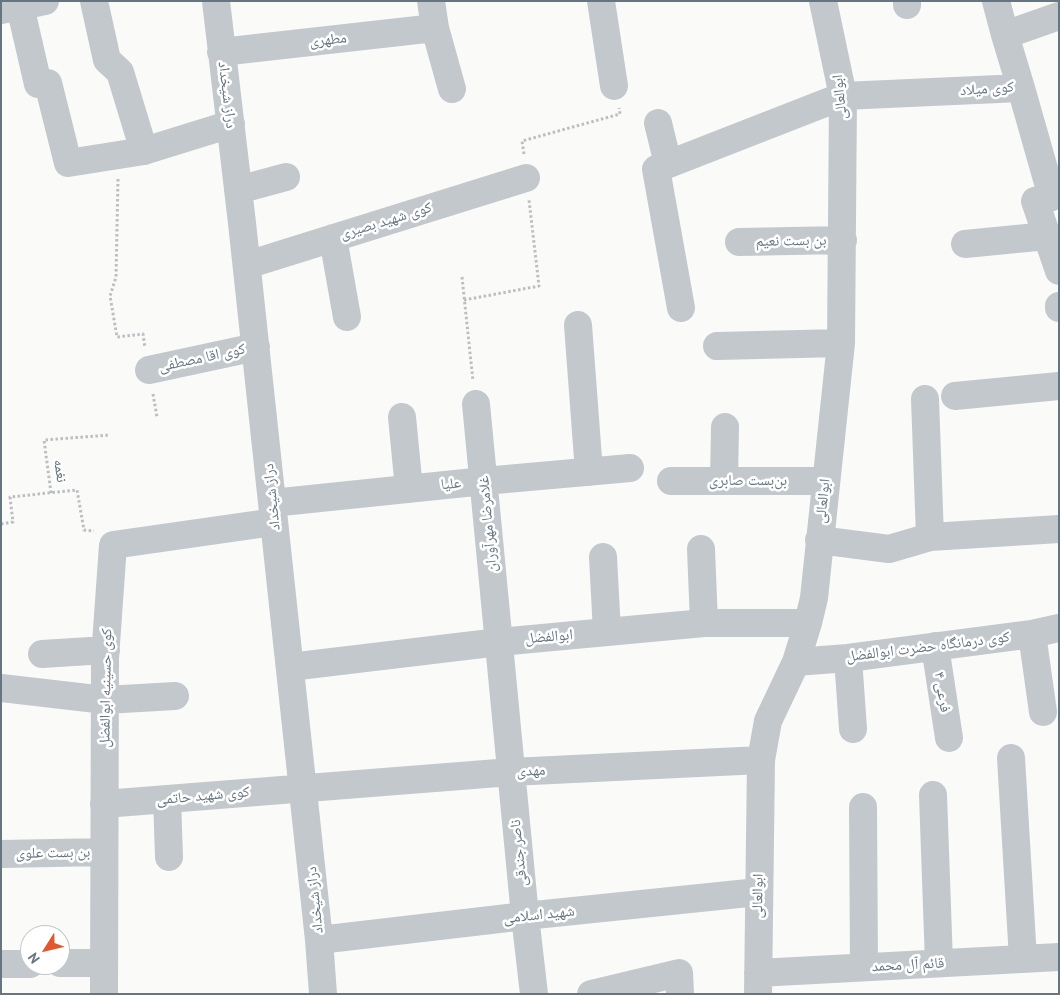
<!DOCTYPE html>
<html>
<head>
<meta charset="utf-8">
<style>
	body { margin:0 }
	#map { position:relative; width:1060px; height:995px; overflow:hidden; background:#fafaf8; font-family:"PT Sans",sans-serif }
	canvas { display:block }
	.frame { position:absolute; inset:0; border:2px solid #657683; pointer-events:none }
	.north { position:absolute; left:20px; top:925px; width:50px; height:50px; box-sizing:border-box; background:#fff; border:1px solid #c1c8cd; border-radius:50%; rotate:234deg; font-size:14px; font-weight:700; line-height:20px; text-align:center; color:#657683 }
	.north::after { content:''; display:block; margin:auto; width:18px; height:22px; background:#e4572e; clip-path:polygon(50% 0,100% 100%,50% 72%,0 100%) }
</style>
</head>
<body>
<div id="map">
<canvas width="1060" height="995"></canvas>
<div class="frame"></div>
<div class="north">N</div>
</div>
<script>
const context = document.querySelector('canvas').getContext('2d');
context.lineJoin = 'round';
function poly(rows) {
  const path = new Path2D();
  for (const r of rows) {
    path.moveTo(r[0], r[1]);
    for (let i = 2; i < r.length; i += 2) path.lineTo(r[i], r[i + 1]);
  }
  return path;
}
function trace(path, color, width, dash) {
  context.strokeStyle = color;
  context.lineWidth = width;
  context.lineCap = dash ? 'butt' : 'round';
  context.setLineDash(dash || []);
  context.stroke(path);
}
function write(font, color, halo, rows, align = 'center') {
  context.font = font + ' "PT Sans","Noto Naskh Arabic",sans-serif';
  context.lineWidth = 5;
  context.setLineDash([]);
  context.textBaseline = 'middle';
  context.strokeStyle = halo;
  context.fillStyle = color;
  for (const [text, x, y, turn = 0] of rows) {
    context.save();
    context.translate(x, y);
    context.rotate((+turn || 0) * Math.PI / 180);
    context.textAlign = isNaN(turn) ? turn : align;
    if (halo) context.strokeText(text, 0, 0);
    context.fillText(text, 0, 0);
    context.restore();
  }
}
trace(poly([
	[524,154,522,141,620,114,619,108],
	[118,179,116,277,110,296,117,337,143,334,145,348],
	[462,277,473,381],
	[464,300,539,286,529,200],
	[153,394,157,417],
	[51,493,44,440,110,435],
	[1,524,13,522,10,497,77,490,84,530,94,531]
]), '#bbbfc2', 3, [2.5, 2.5]);
trace(poly([
	[94,1,107,60,120,72,144,151,231,124],
	[216,1,242,223,319,940,323,994],
	[431,1,435,28,452,89],
	[601,1,614,86],
	[907,1,907,5],
	[996,1,1005,35],
	[20,6,38,84,48,83,68,163,144,151],
	[1,10,45,1],
	[221,52,435,28],
	[1021,88,1052,197,1035,201,1059,271],
	[658,123,668,164],
	[238,190,286,177],
	[333,238,347,317],
	[739,242,843,240],
	[965,244,1047,236],
	[247,265,526,178],
	[1059,306,1059,308],
	[681,308,656,169,843,96,1021,88,1005,35,1059,16],
	[578,325,589,472],
	[717,346,841,343],
	[149,370,256,347],
	[955,396,1059,386],
	[925,399,930,537],
	[476,404,525,916,534,994],
	[402,417,409,489],
	[671,481,825,481],
	[724,481,725,427],
	[272,503,484,481,630,468],
	[819,540,889,549,930,537,1059,529],
	[701,549,704,623],
	[603,557,607,632],
	[1032,634,1043,712],
	[935,646,949,738],
	[42,654,106,650],
	[848,658,853,729],
	[796,662,848,658,1032,634,1059,628],
	[290,667,499,642,704,623,808,623],
	[1,688,105,700,175,696],
	[1011,758,1023,959],
	[933,795,939,963],
	[167,799,169,857],
	[104,804,511,772,761,760],
	[863,807,864,967],
	[1,854,104,852],
	[319,940,525,916,758,892],
	[60,963,103,963],
	[1,964,30,964],
	[758,973,1059,957],
	[104,994,105,658,113,545,274,522],
	[591,994,679,973,680,994],
	[758,994,761,760,768,721,796,662,808,623,814,598,841,343,843,96,823,1]
]), '#c3c8cc', 28);
write('15px', '#657683', '#fff', [
	["مطهری",328,40,-6],
	["کوی میلاد",987,89,-4],
	["دراز شیخداد",227,95,83],
	["ابوالعالی",840,97,-96],
	["کوی شهید بصیری",386,221,-17],
	["بن بست نعیم",791,241,-1],
	["کوی اقا مصطفی",202,358,-12],
	["نغمه",60,471,82],
	["بن‌بست صابری",748,481],
	["علیا",451,484,-6],
	["دراز شیخداد",272,497,-96],
	["ابوالعالی",823,501,-84],
	["غلامرضا مهرآوران",488,524,-95],
	["ابوالفضل",549,637,-5],
	["کوی درمانگاه حضرت ابوالفضل",928,647,-7],
	["کوی حسینیه ابوالفضل",106,688,-89],
	["فرعی ۴",942,692,81],
	["مهدی",531,771,-3],
	["کوی شهید حاتمی",203,796,-5],
	["بن بست علوی",53,853,-1],
	["ناصر جندقی",519,853,-96],
	["ابوالعالی",758,896,-89],
	["دراز شیخداد",315,900,-96],
	["شهید اسلامی",539,915,-6],
	["قائم آل محمد",908,965,-3]
]);
</script>
</body>
</html>
